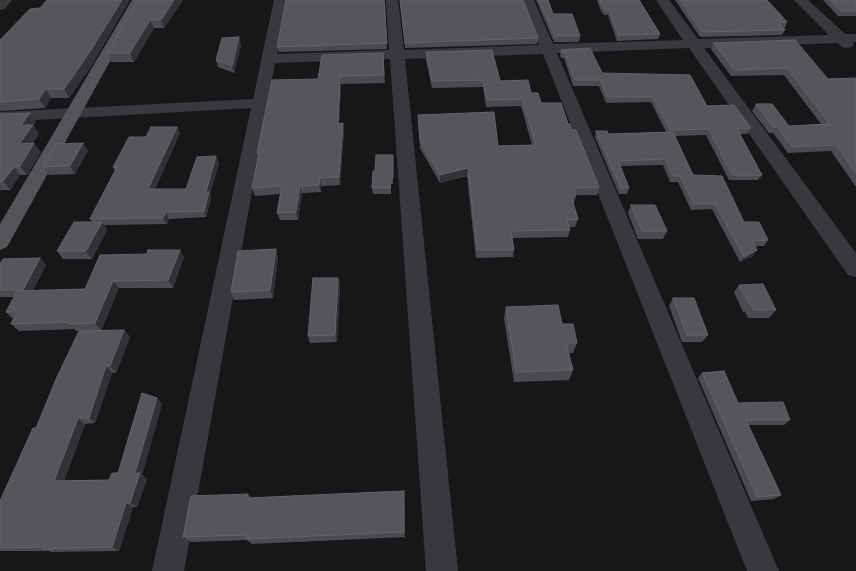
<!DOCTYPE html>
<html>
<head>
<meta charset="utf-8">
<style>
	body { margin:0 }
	canvas { display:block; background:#171618 }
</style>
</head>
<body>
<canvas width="856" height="571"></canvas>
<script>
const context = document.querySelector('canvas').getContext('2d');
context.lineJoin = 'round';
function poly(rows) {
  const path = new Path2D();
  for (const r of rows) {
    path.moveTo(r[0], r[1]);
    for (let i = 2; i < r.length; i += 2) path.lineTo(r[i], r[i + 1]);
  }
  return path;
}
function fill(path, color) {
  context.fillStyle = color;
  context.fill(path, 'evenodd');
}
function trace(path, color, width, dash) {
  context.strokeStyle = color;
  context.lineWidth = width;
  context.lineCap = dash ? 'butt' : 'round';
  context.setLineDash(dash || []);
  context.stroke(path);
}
fill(poly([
	[0,0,12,0,5,9,0,10,0,0],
	[274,0,286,0,277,54,389,50,386,0,398,0,404,50,539,45,522,0,534,0,553,44,683,40,656,0,669,0,698,39,829,35,794,0,808,0,845,34,856,34,856,42,853,42,854,44,852,47,847,48,842,47,838,43,704,48,856,253,856,277,848,275,689,48,557,53,779,571,747,571,543,54,405,59,458,571,426,571,390,59,275,63,184,571,152,571,251,108,0,122,0,112,253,99,274,0]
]), '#38383d');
fill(poly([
	[132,0,144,0,7,247,0,250,0,224,132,0]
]), '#54545b');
fill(poly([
	[138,0,183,0,164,28,154,28,134,62,111,62,107,53],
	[385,0,387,49,279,52,277,47],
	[400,0,523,0,538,38,537,44,405,48],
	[536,0,548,0,553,14,580,36,579,42,554,42],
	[597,0,639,0,660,34,658,39,617,41,608,15,604,15,601,11],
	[675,0,767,0,787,22,785,28,784,28,785,30,782,35,700,37],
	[823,0,856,0,856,16,838,16],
	[40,8,94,62,69,98,51,98,45,108,0,111,0,40],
	[714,43,828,79,856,78,856,187,831,151,788,153,773,133,769,133,752,111,756,104,789,126,821,124,784,75,731,76,711,49],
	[241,45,234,73,218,67,216,60],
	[561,50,602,73,707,106,751,128,747,134,740,134,762,175,758,180,729,180,706,135,675,136,693,175,744,222,768,240,764,246,756,246,753,256,740,262,712,209,691,210,678,182,670,182,663,165,621,166,629,188,627,194,619,194,595,137,596,131,608,134,666,132,651,102,606,103,599,86,573,86,564,58,561,58,560,55],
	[426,52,531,93,541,103,568,124,572,130,599,187,597,195,576,195,574,203,573,203,578,219,575,227,569,227,570,230,568,237,512,238,514,250,513,257,476,258,467,176,440,183,420,148,418,115,498,146,532,145,521,106,486,107,483,87,432,88,426,60],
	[383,53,385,83,341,84,339,124,343,123,344,131,340,185,321,186,321,192,302,193,298,220,280,220,277,213,280,194,255,196,252,188,258,157,257,153,318,79],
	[30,113,36,122,33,125,39,134,32,143,41,152,27,175,20,175,10,190,0,190,0,114],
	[177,127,180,133,155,189,186,189,216,156,219,163,210,194,211,198,206,217,169,219,167,224,104,225,107,230,92,259,63,259,57,251,92,222,90,219,115,171,113,167,146,137],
	[83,143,88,151,75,174,49,175,43,167],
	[393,161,393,184,391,184,391,194,373,194,372,188,375,171],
	[631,205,667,231,663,239,638,239,628,213],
	[184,257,173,288,119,288,101,331,124,330,130,337,116,373,112,373,95,423,85,424,64,481,109,480,118,473,157,398,162,404,142,475,147,479,137,507,133,507,119,551,52,552,48,551,0,551,0,501,36,428,79,331,76,331,74,329,19,331,11,324,13,319,6,312,14,297,0,297,0,264,46,265,33,290,85,289],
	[278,257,273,298,234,300,231,292],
	[338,278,340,285,337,342,310,343,308,336],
	[739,285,776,310,769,318,748,318,745,312,743,312,734,292],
	[673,298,708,335,702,342,682,342,669,306],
	[506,307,562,324,577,343,573,353,569,353,573,370,569,380,514,382,504,318],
	[702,373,738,403,790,420,784,425,748,425,781,495,774,499,751,501,698,378],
	[248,494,251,498,404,498,405,537,252,544,247,540,191,542,183,537]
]), '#4b4a50');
fill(poly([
	[122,0,130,0,94,62,69,98,64,89],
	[174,0,183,0,164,28,161,20],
	[150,20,154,28,134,62,130,53],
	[239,37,241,45,234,73,232,66],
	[340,76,341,84,339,131,338,124],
	[46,89,51,98,45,108,39,99],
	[30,113,36,122,33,125,39,134,25,152,19,144,21,125],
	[343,123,344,131,340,185,339,177],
	[177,127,180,133,152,195,148,189],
	[34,143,41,152,27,175,20,166],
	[83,143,88,151,75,174,70,166],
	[216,156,219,163,210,194,211,198,206,217,204,211,206,192],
	[14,167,20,175,10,190,3,181],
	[468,168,467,176,440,183,440,175],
	[320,178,321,186,321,192,319,185],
	[300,186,302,193,298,220,296,212],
	[166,212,169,219,167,224,163,218],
	[102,222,107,230,92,259,86,251],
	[276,249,278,257,273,298,270,290],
	[180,250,184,257,173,288,168,280],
	[757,250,753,256,740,262,744,257],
	[40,258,46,265,30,296,23,290],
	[338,278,340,285,337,342,335,335],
	[113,281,119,288,101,331,95,323],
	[124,330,130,337,116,373,110,366],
	[106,366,112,373,95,423,89,418],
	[157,398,162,404,142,475,147,479,137,507,130,503,135,473],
	[78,418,85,424,62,486,54,481],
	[404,491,404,498,405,537,404,532],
	[126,503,133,507,119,551,112,547]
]), '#323135');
const building = poly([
	[47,0,122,0,89,53,64,89,46,89,39,99,0,102,0,40,30,9,40,8,47,0],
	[138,0,174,0,161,20,150,20,130,53,107,53,138,0],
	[286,0,384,0,387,43,277,47,286,0],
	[400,0,523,0,538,38,405,43,400,0],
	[539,0,548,0,553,14,572,14,580,36,555,36,539,0],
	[600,0,639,0,660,34,618,35,609,10,605,10,602,6,600,0],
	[680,0,767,0,787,22,779,23,785,30,702,32,680,0],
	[830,0,856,0,856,11,841,11,830,0],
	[239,37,232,66,216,60,222,38,239,37],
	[795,40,828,79,856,78,856,173,836,145,792,147,777,127,773,127,756,104,772,104,789,126,830,124,787,68,734,70,714,43,795,40],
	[590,48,602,73,690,75,707,106,734,105,751,128,737,129,762,175,732,175,709,129,670,130,653,97,607,97,601,80,575,80,565,53,562,53,561,50,590,48],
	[492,50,500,81,528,80,531,93,538,93,541,103,561,103,568,124,570,124,572,130,576,130,599,187,574,188,576,196,571,196,578,219,567,220,570,230,511,231,514,250,477,250,468,168,440,175,420,141,418,115,494,112,498,146,536,145,522,99,487,100,483,80,432,81,426,52,492,50],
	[383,53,384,75,340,76,338,124,343,123,339,177,320,178,319,185,300,186,296,212,277,213,282,186,252,188,259,153,257,153,272,80,318,79,322,55,383,53],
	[30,113,21,125,33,125,19,144,34,143,20,166,14,167,3,181,0,181,0,114,30,113],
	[151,127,177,127,148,189,186,189,197,157,216,156,206,192,209,192,204,211,166,212,163,218,90,219,117,167,113,167,129,137,146,137,151,127],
	[596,131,607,131,608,134,673,132,693,175,722,176,744,222,759,222,768,240,753,241,757,250,744,257,715,204,694,204,680,176,673,176,665,159,618,161,629,188,621,188,596,131],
	[83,143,70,166,43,167,56,144,83,143],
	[376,155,393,155,393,178,391,178,390,188,372,188,373,171,375,171,376,155],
	[631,205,655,205,667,231,642,231,631,205],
	[74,222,102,222,86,251,57,251,74,222],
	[276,249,270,290,231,292,238,251,276,249],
	[148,250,180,250,168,280,113,281,95,323,69,324,70,322,11,324,17,312,6,312,17,291,85,289,100,255,147,254,148,250],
	[40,258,23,290,0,290,0,264,3,259,40,258],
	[313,278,338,278,335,335,308,336,313,278],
	[763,284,776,310,754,310,751,304,749,304,739,285,763,284],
	[673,298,694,298,708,335,687,335,673,298],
	[558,305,562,324,573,324,577,343,566,343,573,370,516,372,506,307,558,305],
	[124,330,110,366,106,366,89,418,78,418,54,481,109,480,112,473,118,473,142,393,157,398,135,473,140,473,130,503,126,503,112,547,43,549,43,547,0,548,0,501,33,428,36,428,57,377,79,331,124,330],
	[724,371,738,403,783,402,790,420,746,420,781,495,757,497,702,373,724,371],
	[404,491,404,532,246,539,246,535,183,537,191,496,248,494,247,498,404,491]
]);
fill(building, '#55555b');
trace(building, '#636269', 1);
</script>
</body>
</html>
